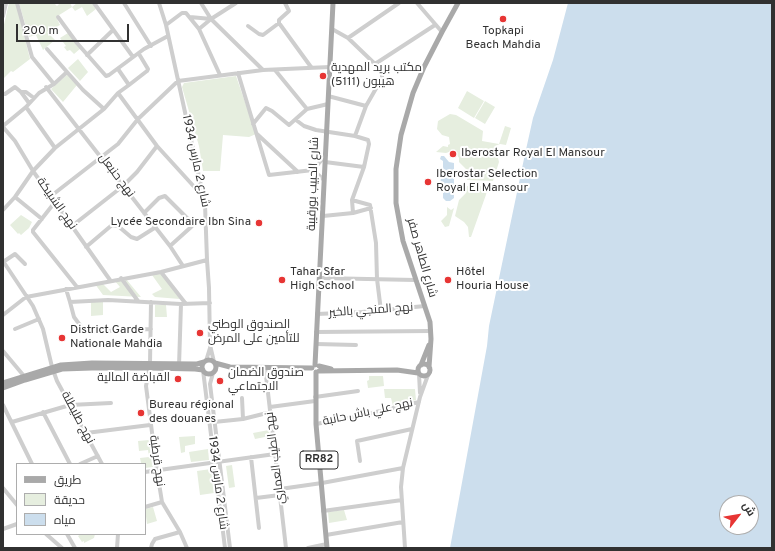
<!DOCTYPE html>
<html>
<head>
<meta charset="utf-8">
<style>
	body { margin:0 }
	#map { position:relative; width:775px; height:551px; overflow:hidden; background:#fff; font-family:Overpass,Cairo,sans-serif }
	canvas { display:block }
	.frame { position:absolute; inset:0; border:4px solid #313131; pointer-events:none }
	.legend { position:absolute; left:16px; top:463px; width:130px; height:72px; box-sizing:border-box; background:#fff; border:1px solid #adadad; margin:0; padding:5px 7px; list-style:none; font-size:12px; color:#313131 }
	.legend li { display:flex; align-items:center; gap:8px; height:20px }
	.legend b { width:20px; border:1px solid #adadad }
	.north { position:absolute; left:719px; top:495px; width:40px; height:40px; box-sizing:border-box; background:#fff; border:1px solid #adadad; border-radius:50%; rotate:59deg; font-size:11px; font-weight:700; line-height:16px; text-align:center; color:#313131 }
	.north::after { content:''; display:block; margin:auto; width:14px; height:18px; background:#e73534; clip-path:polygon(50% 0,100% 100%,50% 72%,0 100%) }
	.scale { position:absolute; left:16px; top:24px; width:113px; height:18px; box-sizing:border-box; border:2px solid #313131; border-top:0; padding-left:5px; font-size:12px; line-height:14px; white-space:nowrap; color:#313131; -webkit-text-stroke:3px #fff; paint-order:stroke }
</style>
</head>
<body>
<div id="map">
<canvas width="775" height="551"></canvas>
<div class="frame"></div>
<ul class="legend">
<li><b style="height:5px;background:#a9a9a9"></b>طريق</li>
<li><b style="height:11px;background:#e6eedf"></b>حديقة</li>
<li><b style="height:11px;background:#ccdeed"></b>مياه</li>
</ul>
<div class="north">ش</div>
<div class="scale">200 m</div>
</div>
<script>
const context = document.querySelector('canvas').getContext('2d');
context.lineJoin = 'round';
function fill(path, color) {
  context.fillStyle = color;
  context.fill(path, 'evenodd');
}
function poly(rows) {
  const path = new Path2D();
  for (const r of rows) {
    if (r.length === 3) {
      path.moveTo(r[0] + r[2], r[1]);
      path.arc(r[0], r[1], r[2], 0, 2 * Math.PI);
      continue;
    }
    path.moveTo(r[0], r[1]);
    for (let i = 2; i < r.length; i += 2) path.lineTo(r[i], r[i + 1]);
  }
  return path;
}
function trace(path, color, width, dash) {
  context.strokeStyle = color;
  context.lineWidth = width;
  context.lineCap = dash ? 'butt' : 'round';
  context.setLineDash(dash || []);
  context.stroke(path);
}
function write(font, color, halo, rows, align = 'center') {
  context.font = font + ' Overpass,Cairo,sans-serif';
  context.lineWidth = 4;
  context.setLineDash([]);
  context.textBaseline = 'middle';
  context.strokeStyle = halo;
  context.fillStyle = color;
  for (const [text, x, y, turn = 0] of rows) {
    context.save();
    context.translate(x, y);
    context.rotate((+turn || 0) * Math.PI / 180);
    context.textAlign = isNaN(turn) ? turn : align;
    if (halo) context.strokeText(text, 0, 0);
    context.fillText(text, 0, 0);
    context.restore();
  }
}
fill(poly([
	[9,3,16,3,30,59,13,72,11,71,3,79,3,29],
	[19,3,50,3,51,4,54,3,57,6,60,3,70,3,72,7,77,3,93,3,96,9,87,16,82,7,75,11,72,7,56,17,60,25,47,32,55,40,43,50,36,35,29,37],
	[68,33,81,48,74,54,70,50,67,51,64,47,66,46,60,38],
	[78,59,88,72,80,81,68,68],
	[68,74,77,85,63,102,51,89],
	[236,76,256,134,249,137,223,135,220,171,203,171,199,146,182,87,184,83],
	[467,91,484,101,474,118,458,108],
	[485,101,495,107,485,124,475,118],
	[450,114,456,115,483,131,482,141,499,144,505,126,511,128,506,145,500,144,495,146,499,162,493,181,467,180,466,169,459,162,459,158,456,153,452,151,446,153,436,152,443,146,448,147,448,145,450,144,449,137,442,135,437,129,438,121],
	[467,186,484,186,485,188,488,189,471,237,469,237,468,227,464,222,455,216,459,200,466,193],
	[447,207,451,210,454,208,449,226,445,227,441,221,447,215],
	[21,215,32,222,29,228,21,235,19,233,18,234,10,225],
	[161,273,180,299,155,297,152,294,162,289,152,275],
	[126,279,141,297,103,295,95,284,103,284,111,292,120,287,114,280],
	[91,301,103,302,103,315,91,316],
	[155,305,166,305,167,317,155,317],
	[369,376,383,376,384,386,368,388,367,381,369,380],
	[384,389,415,389,416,400,393,406,391,398,385,398],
	[269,430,270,436,255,439,253,433],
	[195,436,195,444,185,446,185,452,181,453,179,437],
	[149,440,153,467,145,468,145,464,134,464,141,463,140,458,149,457,148,450,139,451,138,441],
	[208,449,209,460,191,462,189,452],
	[232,465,235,487,229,488,226,466],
	[211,469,214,493,200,495,197,471],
	[153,507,157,521,147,524,145,509],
	[344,510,347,520,329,523,328,512],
	[81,534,95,534,94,538,84,543,84,541,82,542,78,536]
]), '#e6eedf');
fill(poly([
	[568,3,772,3,772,548,450,548,487,346,489,326,525,154,533,118,553,60],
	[727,503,751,503,751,527,727,527],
	[441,156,444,156,449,162,454,163,454,173,452,176,454,178,454,187,452,189,454,191,454,198,450,201,446,201,443,198,443,191,445,190,440,188,441,176,445,175,443,173,443,161,440,159]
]), '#ccdeed');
trace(poly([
	[17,3,32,57,54,84],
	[94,3,133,57],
	[124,3,151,46],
	[159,3,166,25,205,204,207,260,209,288,210,345,214,362],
	[201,3,211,19,263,70],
	[285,3,289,11,279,20,279,23,311,67],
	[417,3,442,32],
	[3,16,6,3],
	[58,17,77,43,106,76,109,75,144,49,168,36],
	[190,17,211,19],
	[166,25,182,13,186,13,199,29,220,75],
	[248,26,259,34,263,35,279,23],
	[199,29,211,19,236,3],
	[332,29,348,38,399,3],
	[348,38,375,64,435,25],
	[47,49,67,72],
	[87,55,113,30],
	[238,73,269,175,313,170,326,155],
	[129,85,147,71,148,69,139,54],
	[46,87,170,246,183,266],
	[118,93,157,146,198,191,203,191],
	[3,94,5,94,15,87,21,92],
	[328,96,366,106],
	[29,103,21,92,26,92,34,98],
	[26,107,55,148],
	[307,109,328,104],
	[296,120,304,126,316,130,355,136,368,140,369,144,364,167,352,200,353,213],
	[253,124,266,108,272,111,289,125,307,109,275,70],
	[3,126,26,107,39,93,54,84,67,72,83,90,104,109],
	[3,127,15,141,33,171,110,280],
	[257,134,298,172],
	[355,136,366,106,382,78,382,73,375,64],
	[325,162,364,167],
	[313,170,324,180],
	[51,196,118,144,138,119,178,81,263,70,330,67],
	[15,197,42,219],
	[352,200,370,205,376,243,377,279,381,311],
	[55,202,33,230,33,232,77,287],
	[3,210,15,197,33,171,55,148,104,109,118,93,129,85,118,69],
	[144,213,159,198,165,196,191,222,192,226,190,228,170,246],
	[323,216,353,213,371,208],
	[72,226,123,186,137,172,157,146],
	[86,247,112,225,118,226,131,237,137,239,156,227],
	[3,261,33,306,43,329,52,367,57,381,102,464],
	[3,262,15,254,25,264],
	[161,272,186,304],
	[121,278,138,301],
	[320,278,415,280],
	[66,289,70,302],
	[151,302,150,364,146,386,157,471,162,502,180,532,187,548],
	[317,314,362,312,425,306],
	[3,315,26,297,161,272,207,260],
	[15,329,39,319],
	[151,329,85,332,74,317,70,302,108,300,181,304,210,303],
	[316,332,431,331],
	[316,344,356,345],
	[3,351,24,376],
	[206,361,210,348],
	[179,366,181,304],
	[265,367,286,548],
	[203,370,225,548],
	[213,373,210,384,230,548],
	[419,374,420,393],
	[315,397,358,391],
	[242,398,243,419],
	[3,405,32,464],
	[270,407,315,401],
	[43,412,70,464],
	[12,422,70,405,111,403],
	[214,422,243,419,271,412],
	[316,424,359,416,419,402],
	[86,433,150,425],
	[251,457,259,528],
	[360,461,357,441,412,429],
	[80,464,98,456],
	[145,472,275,454],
	[3,488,17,505],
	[280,489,322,483,403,468],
	[256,498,280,495],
	[145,507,162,502],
	[323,511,402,500],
	[3,529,17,524],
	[46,534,62,548],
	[67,534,75,548],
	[326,535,403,522],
	[117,548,118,534],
	[151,548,152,544,155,539,180,532],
	[308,548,327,544],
	[405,548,401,487,403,468,420,397,428,375]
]), '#cecece', 4);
trace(poly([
	[209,367,7],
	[215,363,230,367,312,368],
	[424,370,6],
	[315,365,333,3],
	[421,365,429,345],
	[319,366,331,369],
	[429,367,431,339,430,322,403,241,400,225,396,203,396,169,401,135,413,93,424,67,442,32,458,3],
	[319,371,397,370,418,373],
	[316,372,316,424,327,548],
	[3,383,61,365,92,363,197,364,204,362],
	[3,388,25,380,62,369,92,368,149,368,195,369,203,370]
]), '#a9a9a9', 5);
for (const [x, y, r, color] of [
	[503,19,4,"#e73534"],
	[323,76,4,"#e73534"],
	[453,154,4,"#e73534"],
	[428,182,4,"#e73534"],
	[259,223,4,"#e73534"],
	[282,280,4,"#e73534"],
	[448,280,4,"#e73534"],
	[200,333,4,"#e73534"],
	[62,338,4,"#e73534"],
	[178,379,4,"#e73534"],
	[220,381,4,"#e73534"],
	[141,413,4,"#e73534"]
]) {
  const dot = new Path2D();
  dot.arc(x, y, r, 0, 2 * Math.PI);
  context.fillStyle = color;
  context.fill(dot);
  trace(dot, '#fff', 1.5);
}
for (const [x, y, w] of [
	[319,460,38]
]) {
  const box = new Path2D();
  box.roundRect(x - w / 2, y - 9, w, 18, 3);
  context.fillStyle = '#fff';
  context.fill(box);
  trace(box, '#313131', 1);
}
write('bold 11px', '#313131', null, [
	["RR82",319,460]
]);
write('12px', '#313131', '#fff', [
	["Topkapi",503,32,"center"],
	["Beach Mahdia",503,46,"center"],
	["مكتب بريد المهدية",331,69],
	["هيبون (5111)",331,83],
	["Iberostar Royal El Mansour",461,154],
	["Iberostar Selection",436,175],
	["Royal El Mansour",436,189],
	["Lycée Secondaire Ibn Sina",251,223,"right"],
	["Tahar Sfar",290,273],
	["High School",290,287],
	["Hôtel",456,273],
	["Houria House",456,287],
	["الصندوق الوطني",208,326],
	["للتأمين على المرض",208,340],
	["District Garde",70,331],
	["Nationale Mahdia",70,345],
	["صندوق الضمان",228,374],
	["الاجتماعي",228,388],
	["القباضة المالية",170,379,"right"],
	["Bureau régional",149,406],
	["des douanes",149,420]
], 'left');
write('12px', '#313131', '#fff', [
	["شارع 2 مارس 1934",195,161,78],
	["نهج حنبعل",116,176,53],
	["شارع الحبيب بورقيبة",314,184,-88],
	["نهج الشبيكة",56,204,55],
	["شارع الطاهر صفر",421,258,74],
	["نهج المنجي بالخير",371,311,-4],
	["نهج علي باش حانبة",368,413,-12],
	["نهج طليطلة",77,418,62],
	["نهج الطيب العماري",276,458,-97],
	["نهج قرطبة",156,461,82],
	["شارع 2 مارس 1934",217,483,83]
]);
</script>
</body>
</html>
